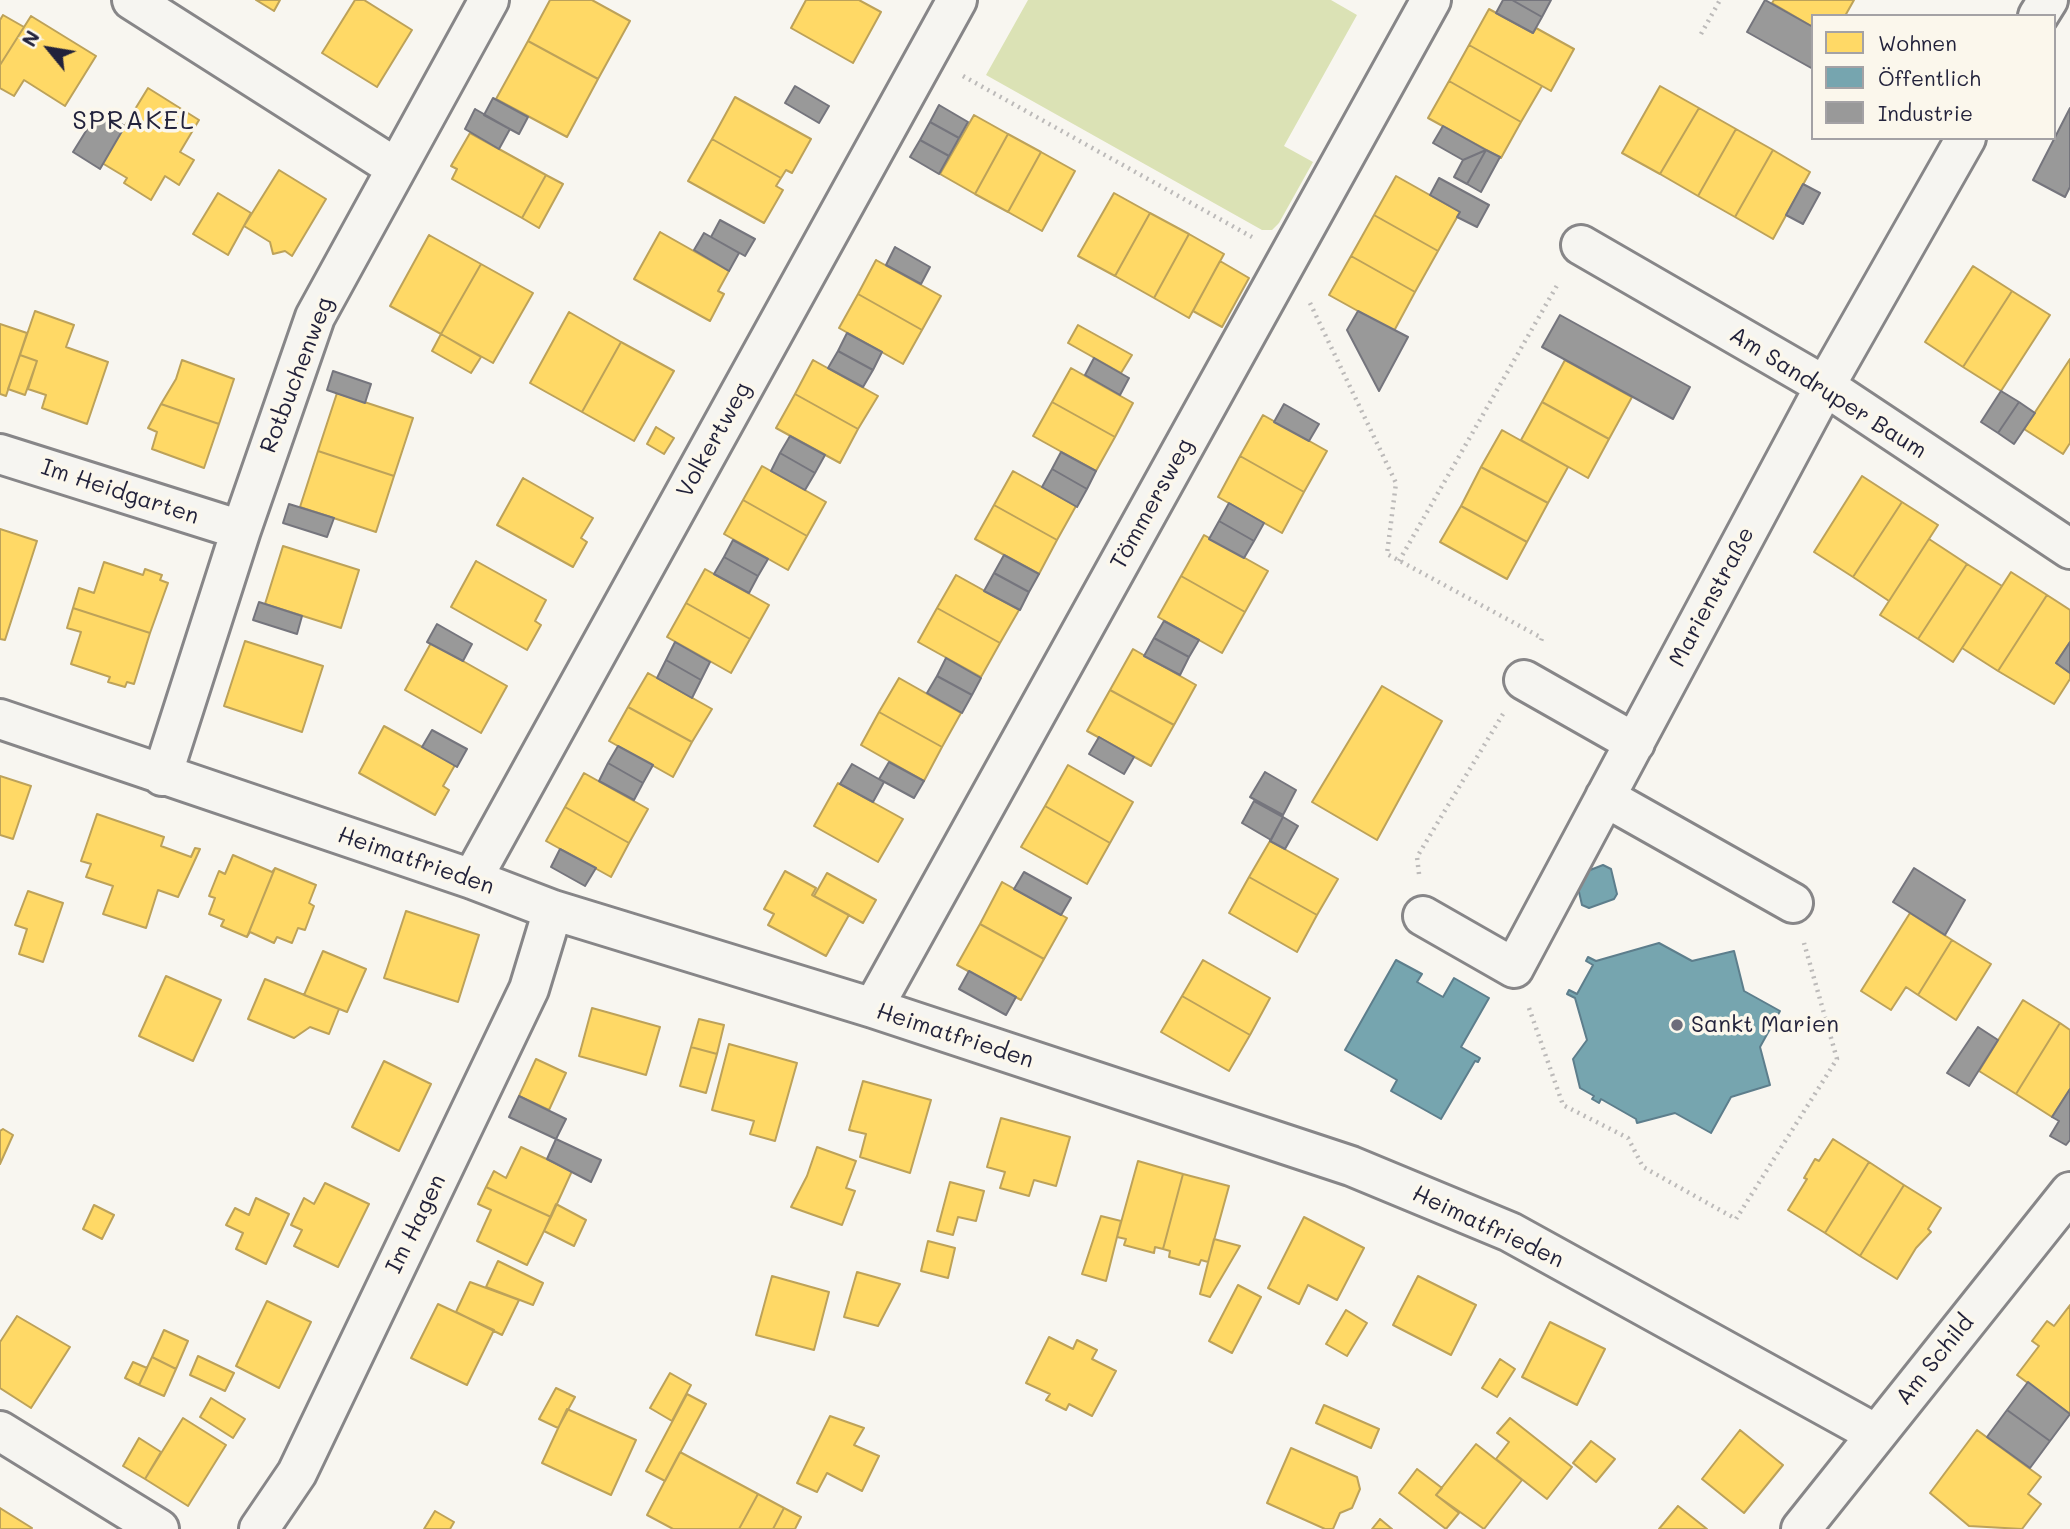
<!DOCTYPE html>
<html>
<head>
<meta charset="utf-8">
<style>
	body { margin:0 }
	#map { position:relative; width:2070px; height:1529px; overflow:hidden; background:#f8f6f0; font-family:Mali,sans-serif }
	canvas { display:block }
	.legend { position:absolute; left:1811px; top:14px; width:245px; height:126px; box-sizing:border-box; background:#fbf7ec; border:2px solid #a4a2a5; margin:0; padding:9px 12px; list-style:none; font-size:21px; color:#22223b }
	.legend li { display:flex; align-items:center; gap:14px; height:35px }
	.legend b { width:35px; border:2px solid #a4a2a5 }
	.north { position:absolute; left:14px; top:14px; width:70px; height:70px; -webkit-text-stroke:5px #fbf7ec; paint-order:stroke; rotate:300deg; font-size:19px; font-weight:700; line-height:28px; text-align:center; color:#22223b }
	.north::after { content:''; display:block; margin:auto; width:24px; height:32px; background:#22223b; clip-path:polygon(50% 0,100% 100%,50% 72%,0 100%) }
</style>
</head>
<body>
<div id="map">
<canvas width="2070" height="1529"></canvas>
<ul class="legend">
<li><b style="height:19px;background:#ffd966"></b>Wohnen</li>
<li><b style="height:19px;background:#76a5af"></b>Öffentlich</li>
<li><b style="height:19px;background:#999"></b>Industrie</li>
</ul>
<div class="north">N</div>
</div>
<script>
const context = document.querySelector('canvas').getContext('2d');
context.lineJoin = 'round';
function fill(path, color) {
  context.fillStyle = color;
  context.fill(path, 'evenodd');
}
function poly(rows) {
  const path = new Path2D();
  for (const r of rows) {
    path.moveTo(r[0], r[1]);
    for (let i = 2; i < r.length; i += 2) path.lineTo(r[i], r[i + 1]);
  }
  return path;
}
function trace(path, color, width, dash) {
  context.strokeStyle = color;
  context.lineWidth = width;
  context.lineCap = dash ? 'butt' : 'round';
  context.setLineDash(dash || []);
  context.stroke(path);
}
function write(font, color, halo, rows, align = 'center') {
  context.font = font + ' Mali,sans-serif';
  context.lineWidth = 7;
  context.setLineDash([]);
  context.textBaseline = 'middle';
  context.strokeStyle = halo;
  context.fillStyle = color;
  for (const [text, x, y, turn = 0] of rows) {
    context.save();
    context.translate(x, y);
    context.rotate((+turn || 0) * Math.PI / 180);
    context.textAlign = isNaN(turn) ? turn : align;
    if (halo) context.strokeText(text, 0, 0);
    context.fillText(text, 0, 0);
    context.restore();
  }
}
fill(poly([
	[1028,0,1331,0,1357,15,1284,146,1313,162,1279,223,1272,230,1262,230,986,75]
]), '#dbe2b5');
const homes = poly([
	[256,0,280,0,274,11,256,0],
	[355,0,364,0,412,30,377,87,322,53,355,0],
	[550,0,592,0,630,21,598,79,528,41,550,0],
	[806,0,859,0,881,12,853,63,791,28,806,0],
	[1774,0,1854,0,1845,16,1813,16,1813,27,1772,3,1774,0],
	[1489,9,1533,33,1536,28,1574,49,1551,91,1469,45,1489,9],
	[3,15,24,27,0,65,0,20,3,15],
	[31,16,96,56,65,106,24,80,14,96,0,88,0,65,31,16],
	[528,41,598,79,567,137,496,99,528,41],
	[1469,45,1542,86,1521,122,1449,81,1469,45],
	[1449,81,1521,122,1501,158,1428,118,1449,81],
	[1660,86,1699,108,1660,174,1622,153,1660,86],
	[148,88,199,120,180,152,194,160,179,185,165,176,151,200,124,183,127,178,102,163,148,88],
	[735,97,811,139,792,173,786,170,781,178,712,139,735,97],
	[1699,108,1736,129,1698,196,1660,174,1699,108],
	[974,115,1008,134,975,194,940,174,974,115],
	[1736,129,1773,150,1735,217,1698,196,1736,129],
	[470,133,546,175,522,218,452,179,457,169,451,166,470,133],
	[1008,134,1041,152,1008,212,975,194,1008,134],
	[712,139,781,178,776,186,783,190,764,223,688,181,712,139],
	[1773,150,1810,172,1773,239,1735,217,1773,150],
	[1041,152,1075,171,1042,231,1008,212,1041,152],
	[279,170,326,199,292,256,285,251,273,254,270,242,244,226,279,170],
	[546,175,563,184,539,228,522,218,546,175],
	[1396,176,1460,212,1438,251,1374,215,1396,176],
	[218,193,251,213,228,255,193,234,218,193],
	[1114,193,1150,213,1115,276,1078,256,1114,193],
	[1150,213,1189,234,1154,298,1115,276,1150,213],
	[1374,215,1438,251,1415,292,1351,256,1374,215],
	[660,232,729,271,718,291,724,294,710,321,634,279,660,232],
	[1189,234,1224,254,1189,318,1154,298,1189,234],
	[429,235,481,264,441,334,390,306,429,235],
	[1351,256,1415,292,1394,331,1329,295,1351,256],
	[876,260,941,296,922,330,858,294,876,260],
	[1220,261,1249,278,1222,327,1193,311,1220,261],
	[481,264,533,293,493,363,441,334,481,264],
	[1973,266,2012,291,1963,367,1925,342,1973,266],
	[2012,291,2050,315,2001,391,1963,367,2012,291],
	[858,294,922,330,903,364,839,328,858,294],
	[35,311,74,325,66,347,108,362,87,424,42,408,46,395,28,389,37,361,20,355,35,311],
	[569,312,621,342,582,412,530,383,569,312],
	[0,324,27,333,6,396,0,394,0,324],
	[1078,325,1132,355,1121,373,1068,343,1078,325],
	[441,334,481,357,471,373,432,351,441,334],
	[621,342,674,371,634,441,582,412,621,342],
	[20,355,37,361,25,395,8,389,20,355],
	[2070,359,2070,443,2063,454,2024,429,2070,359],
	[182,360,234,379,219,424,161,404,176,379,182,360],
	[813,360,878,396,858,429,795,394,813,360],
	[1565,360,1632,397,1609,439,1542,402,1565,360],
	[1071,368,1133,403,1115,437,1052,402,1071,368],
	[337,393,413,418,394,476,318,451,337,393],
	[795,394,858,429,840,463,776,428,795,394],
	[1052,402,1115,437,1096,471,1033,436,1052,402],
	[1542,402,1609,439,1588,478,1521,440,1542,402],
	[161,404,219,424,204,468,152,449,157,432,148,428,161,404],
	[1263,415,1327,451,1304,492,1240,456,1263,415],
	[656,427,674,438,664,454,647,444,656,427],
	[1502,430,1568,467,1548,503,1481,467,1502,430],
	[318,451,394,476,376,532,300,507,318,451],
	[1240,456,1304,492,1282,533,1218,497,1240,456],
	[762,466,826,502,807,536,743,500,762,466],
	[1481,467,1548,503,1527,542,1461,506,1481,467],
	[1013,471,1076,506,1057,540,994,505,1013,471],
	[1862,476,1902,502,1853,577,1814,552,1862,476],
	[523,478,593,518,581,538,587,542,573,567,497,525,523,478],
	[743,500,807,536,788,570,724,534,743,500],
	[1902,502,1938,525,1889,601,1853,577,1902,502],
	[994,505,1057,540,1039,574,975,539,994,505],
	[1461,506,1527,542,1507,579,1440,542,1461,506],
	[0,529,37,541,5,640,0,639,0,529],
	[1204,535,1268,571,1245,612,1181,576,1204,535],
	[1929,539,1967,564,1918,639,1880,615,1929,539],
	[283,546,359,570,341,628,265,604,283,546],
	[476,561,546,600,535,621,541,625,527,650,451,607,476,561],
	[104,562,143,575,145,569,162,575,160,580,168,583,150,633,73,608,79,588,94,593,104,562],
	[1967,564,2002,586,1953,662,1918,639,1967,564],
	[705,569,769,605,750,639,686,603,705,569],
	[2011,572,2047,595,1998,671,1962,648,2011,572],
	[956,575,1019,610,1000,643,937,608,956,575],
	[1181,576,1245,612,1222,653,1158,617,1181,576],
	[2047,595,2070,610,2070,642,2056,663,2070,673,2070,679,2054,704,1998,671,2047,595],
	[686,603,750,639,731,673,667,637,686,603],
	[73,608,150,633,134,684,127,682,125,687,108,682,110,677,71,664,81,632,67,628,73,608],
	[937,608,1000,643,981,677,918,642,937,608],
	[245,641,323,666,302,732,224,706,245,641],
	[431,643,507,686,481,733,405,690,431,643],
	[1133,649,1196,685,1174,725,1110,690,1133,649],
	[648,673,712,709,692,742,628,707,648,673],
	[899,678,961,713,942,747,879,712,899,678],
	[1382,686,1442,721,1377,840,1312,802,1382,686],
	[1110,690,1174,725,1151,766,1087,731,1110,690],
	[628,707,692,742,673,777,609,741,628,707],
	[879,712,942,747,924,781,861,745,879,712],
	[384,726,455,765,443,786,449,790,435,815,359,773,384,726],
	[1068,765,1133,802,1110,843,1045,806,1068,765],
	[584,773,648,809,629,843,565,807,584,773],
	[0,776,31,786,13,839,0,835,0,776],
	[838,783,903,819,878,862,814,826,838,783],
	[1045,806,1110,843,1087,884,1021,847,1045,806],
	[565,807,629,843,611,877,546,841,565,807],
	[97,814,164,837,161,846,191,857,195,848,200,849,178,897,158,890,146,928,103,914,113,886,86,877,91,864,81,861,97,814],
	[1270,841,1338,879,1317,915,1249,877,1270,841],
	[233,855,272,872,275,868,247,937,221,926,224,920,209,914,215,898,209,896,219,871,225,874,233,855],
	[275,868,316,885,309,903,314,906,305,930,298,928,292,943,277,937,274,943,250,932,247,937,275,868],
	[785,871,816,888,812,895,849,915,826,956,768,925,774,914,764,909,785,871],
	[827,873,876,900,863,923,814,896,827,873],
	[1249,877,1317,915,1297,952,1229,913,1249,877],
	[1002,882,1067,918,1044,959,980,924,1002,882],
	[28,891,63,903,43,962,19,954,27,929,15,925,28,891],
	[406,911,479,935,458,1002,384,978,406,911],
	[1910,913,1952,940,1918,995,1906,987,1891,1010,1861,991,1910,913],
	[980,924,1044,959,1021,1000,957,965,980,924],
	[1952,940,1991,964,1956,1020,1918,995,1952,940],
	[323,951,366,969,347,1012,304,995,323,951],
	[1203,960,1270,998,1250,1035,1182,996,1203,960],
	[166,976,221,1000,193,1061,139,1036,166,976],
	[265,979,339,1009,329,1034,310,1027,294,1038,248,1019,265,979],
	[1182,996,1250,1035,1229,1071,1161,1032,1182,996],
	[2023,1000,2060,1023,2016,1094,1979,1071,2023,1000],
	[592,1008,660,1027,646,1075,579,1056,592,1008],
	[699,1019,724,1025,717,1054,691,1047,699,1019],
	[2060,1023,2070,1030,2070,1089,2052,1117,2016,1094,2060,1023],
	[729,1044,797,1063,775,1141,750,1134,754,1121,712,1110,729,1044],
	[691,1047,717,1054,706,1093,680,1086,691,1047],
	[536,1059,566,1073,549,1110,519,1096,536,1059],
	[384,1061,431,1084,399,1151,352,1127,384,1061],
	[863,1081,931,1100,910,1173,860,1157,866,1134,849,1130,863,1081],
	[1001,1118,1070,1137,1056,1186,1034,1180,1029,1196,1000,1188,1005,1172,987,1167,1001,1118],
	[3,1129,13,1135,0,1164,0,1131,3,1129],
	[1833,1139,1869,1162,1825,1233,1788,1210,1807,1179,1804,1178,1815,1159,1819,1161,1833,1139],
	[521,1147,572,1171,551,1217,486,1187,494,1171,506,1178,521,1147],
	[817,1147,856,1161,846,1188,855,1191,842,1225,791,1207,807,1176,817,1147],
	[1138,1161,1183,1174,1163,1249,1155,1247,1154,1253,1124,1245,1126,1239,1117,1237,1138,1161],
	[1869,1162,1904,1185,1860,1256,1825,1233,1869,1162],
	[1183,1174,1229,1186,1208,1262,1201,1260,1199,1265,1169,1257,1170,1251,1163,1249,1183,1174],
	[950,1182,984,1191,976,1221,958,1217,953,1235,937,1231,950,1182],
	[325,1183,369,1204,338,1267,294,1246,302,1230,291,1225,304,1198,314,1204,325,1183],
	[1904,1185,1941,1208,1928,1229,1931,1232,1916,1248,1897,1279,1860,1256,1904,1185],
	[486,1187,551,1217,527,1265,477,1241,491,1210,478,1204,486,1187],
	[256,1198,289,1214,266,1264,236,1249,243,1233,226,1225,235,1208,249,1215,256,1198],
	[556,1204,586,1220,574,1246,544,1231,556,1204],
	[94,1205,114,1215,102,1239,83,1229,94,1205],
	[1101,1216,1121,1221,1106,1281,1082,1274,1101,1216],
	[1304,1217,1364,1248,1337,1300,1308,1285,1299,1304,1268,1288,1304,1217],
	[1214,1239,1240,1246,1210,1297,1200,1294,1214,1239],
	[928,1241,955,1248,948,1278,921,1271,928,1241],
	[498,1261,543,1283,533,1305,486,1287,498,1261],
	[857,1272,900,1284,878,1326,844,1317,857,1272],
	[772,1276,829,1292,814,1350,756,1335,772,1276],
	[1418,1276,1476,1305,1451,1355,1393,1325,1418,1276],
	[470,1282,519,1300,502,1335,456,1312,470,1282],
	[1238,1285,1261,1297,1232,1353,1209,1341,1238,1285],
	[267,1301,311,1322,279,1388,236,1366,267,1301],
	[438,1304,494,1330,467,1385,411,1358,438,1304],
	[2070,1305,2070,1414,2017,1375,2039,1346,2032,1341,2047,1321,2054,1326,2070,1305],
	[1346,1310,1367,1323,1347,1356,1326,1344,1346,1310],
	[17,1316,70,1347,31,1408,0,1388,0,1342,17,1316],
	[1550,1322,1605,1349,1577,1405,1522,1377,1550,1322],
	[164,1330,188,1341,176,1369,152,1357,164,1330],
	[1049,1337,1073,1349,1077,1340,1097,1350,1092,1359,1116,1371,1092,1416,1069,1404,1066,1410,1046,1400,1050,1394,1026,1383,1049,1337],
	[198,1356,234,1373,225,1391,190,1375,198,1356],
	[152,1357,176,1369,164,1396,139,1385,152,1357],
	[1500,1359,1515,1369,1497,1397,1482,1388,1500,1359],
	[133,1362,147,1368,139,1385,125,1378,133,1362],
	[670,1373,691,1385,672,1421,650,1408,670,1373],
	[556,1388,575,1397,558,1428,539,1419,556,1388],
	[687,1394,706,1404,665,1481,646,1471,687,1394],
	[211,1398,245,1419,233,1438,200,1417,211,1398],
	[1324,1405,1379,1429,1371,1448,1316,1423,1324,1405],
	[567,1409,636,1440,611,1495,542,1463,567,1409],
	[830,1416,864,1428,854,1445,879,1456,862,1491,827,1473,817,1492,797,1483,830,1416],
	[183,1418,226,1445,188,1506,145,1479,183,1418],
	[1510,1418,1572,1467,1547,1499,1496,1459,1509,1442,1497,1433,1510,1418],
	[1740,1430,1783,1465,1744,1513,1702,1479,1740,1430],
	[1977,1430,2041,1477,2028,1494,2041,1504,2022,1529,1969,1526,1930,1493,1977,1430],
	[139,1438,161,1452,145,1479,123,1466,139,1438],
	[1591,1441,1615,1459,1596,1482,1573,1463,1591,1441],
	[1476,1444,1522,1480,1484,1529,1436,1495,1476,1444],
	[1291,1448,1357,1477,1360,1489,1352,1508,1340,1513,1333,1529,1325,1529,1267,1503,1291,1448],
	[680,1452,758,1494,739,1529,673,1529,647,1515,680,1452],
	[1417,1469,1442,1488,1436,1495,1459,1513,1446,1529,1399,1493,1417,1469],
	[758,1494,784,1508,773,1529,739,1529,758,1494],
	[1678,1506,1707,1529,1659,1529,1678,1506],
	[0,1508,32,1528,31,1529,0,1529,0,1508],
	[784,1508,801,1517,795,1529,773,1529,784,1508],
	[435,1511,454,1522,450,1529,424,1529,435,1511],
	[1380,1519,1392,1529,1372,1529,1380,1519]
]);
fill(homes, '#ffd966');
trace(homes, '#bda259', 2);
const public = poly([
	[1603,865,1611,869,1617,894,1614,899,1589,908,1582,905,1576,879,1580,874,1603,865],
	[1659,943,1692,961,1734,951,1744,991,1780,1011,1760,1047,1770,1085,1731,1097,1711,1133,1675,1113,1637,1123,1636,1119,1601,1099,1599,1103,1592,1099,1594,1096,1580,1088,1573,1059,1587,1040,1575,998,1567,994,1569,990,1577,994,1593,965,1586,961,1588,957,1596,961,1659,943],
	[1396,960,1422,974,1417,982,1443,997,1454,978,1489,998,1461,1047,1480,1058,1478,1062,1475,1061,1441,1119,1391,1091,1397,1080,1345,1050,1396,960]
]);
fill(public, '#76a5af');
trace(public, '#5d7e8c', 2);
const industry = poly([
	[1503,0,1512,0,1542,17,1533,33,1496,13,1503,0],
	[1512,0,1551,0,1542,17,1512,0],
	[1765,0,1813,27,1813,69,1747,32,1765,0],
	[795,86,829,106,819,123,785,103,795,86],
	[493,98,528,117,519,134,484,115,493,98],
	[939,105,968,122,959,138,930,122,939,105],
	[2070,108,2070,187,2065,197,2033,180,2070,108],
	[475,109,510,129,499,149,465,129,475,109],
	[99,110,125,126,100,169,73,152,99,110],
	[930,122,959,138,949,156,920,140,930,122],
	[1443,126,1486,150,1463,160,1433,143,1443,126],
	[920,140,949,156,939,174,910,157,920,140],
	[1486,150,1500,157,1481,192,1467,184,1486,150],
	[1486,150,1467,184,1454,177,1463,160,1486,150],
	[1439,178,1489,205,1477,227,1457,217,1460,212,1430,195,1439,178],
	[1803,184,1820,193,1803,224,1786,215,1803,184],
	[720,220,755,239,745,256,711,237,720,220],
	[704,233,739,253,729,271,694,250,704,233],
	[895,247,930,267,921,284,886,265,895,247],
	[1358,311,1408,337,1379,391,1347,330,1358,311],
	[1560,315,1690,387,1673,419,1542,347,1560,315],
	[847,333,882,352,873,370,838,351,847,333],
	[838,351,873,370,863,387,828,368,838,351],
	[1094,358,1129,378,1120,395,1085,375,1094,358],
	[333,371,371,384,365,403,327,390,333,371],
	[2001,391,2019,402,1998,433,1981,422,2001,391],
	[2019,402,2035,413,2014,444,1998,433,2019,402],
	[1284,404,1319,424,1309,441,1274,422,1284,404],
	[790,436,825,455,815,473,780,453,790,436],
	[1061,452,1096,471,1087,489,1052,469,1061,452],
	[780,453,815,473,805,490,771,471,780,453],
	[1052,469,1087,489,1077,507,1042,487,1052,469],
	[1229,503,1264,523,1254,541,1219,521,1229,503],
	[289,504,334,518,327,537,283,523,289,504],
	[1219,521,1254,541,1244,558,1209,539,1219,521],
	[733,540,768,559,758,576,724,557,733,540],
	[1004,555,1039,574,1029,592,994,573,1004,555],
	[724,557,758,576,749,593,714,574,724,557],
	[994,573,1029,592,1020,610,984,591,994,573],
	[259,602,302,616,297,634,253,620,259,602],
	[1164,621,1199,640,1189,657,1154,638,1164,621],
	[437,624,472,644,463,661,427,642,437,624],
	[1154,638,1189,657,1180,675,1144,656,1154,638],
	[675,642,710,662,701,680,666,660,675,642],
	[2070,642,2070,673,2056,663,2070,642],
	[946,658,981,678,972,695,937,676,946,658],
	[666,660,701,680,692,698,657,678,666,660],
	[937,676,972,695,962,713,927,693,937,676],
	[432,730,467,749,457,767,422,747,432,730],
	[1099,737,1134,757,1124,774,1089,754,1099,737],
	[618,746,653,765,643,783,608,763,618,746],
	[889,762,924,781,914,798,879,779,889,762],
	[608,763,643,783,634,800,599,781,608,763],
	[852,764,884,782,873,802,840,784,852,764],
	[1265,772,1296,790,1283,815,1250,797,1265,772],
	[1254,801,1283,817,1271,840,1242,823,1254,801],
	[1283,817,1298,826,1285,849,1270,841,1283,817],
	[560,849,596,868,585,886,551,867,560,849],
	[1914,868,1965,900,1945,935,1893,902,1914,868],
	[1024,872,1071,898,1061,915,1014,889,1024,872],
	[969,971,1016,997,1006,1015,959,989,969,971],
	[1978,1027,1998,1040,1969,1086,1947,1073,1978,1027],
	[2070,1089,2070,1140,2066,1145,2050,1136,2059,1121,2052,1117,2070,1089],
	[519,1096,566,1119,556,1139,509,1117,519,1096],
	[556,1139,601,1160,591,1182,547,1159,556,1139],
	[2028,1382,2070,1414,2050,1441,2007,1410,2028,1382],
	[2007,1410,2050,1441,2030,1468,1987,1437,2007,1410]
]);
fill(industry, '#999');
trace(industry, '#75757d', 2);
const minor = poly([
	[132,0,396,168],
	[2038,16,2048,0],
	[1581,245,1825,386,2070,549],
	[0,454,241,530],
	[1524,680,1635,743],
	[0,719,472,879,553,910,873,1008,1351,1166,1510,1232,1876,1434],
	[162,776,241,530,315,317,489,0],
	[1605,797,1793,903],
	[472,879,957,0],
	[1423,916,1514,968,1825,386,1966,138],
	[873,1008,1431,0],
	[0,1431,159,1529],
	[259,1529,297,1473,529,989,553,910],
	[1801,1529,2070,1192]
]);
trace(minor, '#878688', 44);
trace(poly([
	[1701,34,1720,0],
	[963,76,1252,237],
	[1310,303,1396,483,1387,554,1542,638,1541,641],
	[1399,561,1559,282],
	[1419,874,1417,857,1503,714],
	[1529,1008,1563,1105,1628,1138,1643,1167,1736,1219,1837,1059,1804,943]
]), '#bcbab9', 4.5, [2, 5]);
trace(minor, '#f6f5f1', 38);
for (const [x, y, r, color] of [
	[1677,1025,7,"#6d6c7a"]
]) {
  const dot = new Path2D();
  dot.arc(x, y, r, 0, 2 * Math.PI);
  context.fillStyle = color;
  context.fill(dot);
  trace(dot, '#fbf7ec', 2.5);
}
write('23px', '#22223b', '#fbf7ec', [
	["Rotbuchenweg",297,375,-69],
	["Am Sandruper Baum",1828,393,32],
	["Volkertweg",714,440,-61],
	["Im Heidgarten",120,492,18],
	["Tömmersweg",1152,504,-61],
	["Marienstraße",1712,597,-62],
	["Heimatfrieden",416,861,19],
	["Heimatfrieden",955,1036,18],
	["Im Hagen",416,1224,-64],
	["Heimatfrieden",1488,1227,25],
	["Am Schild",1935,1360,-51]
]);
write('23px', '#22223b', '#fbf7ec', [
	["Sankt Marien",1691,1025]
], 'left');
context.letterSpacing = '2px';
write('26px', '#22223b', '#fbf7ec', [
	["SPRAKEL",134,121]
]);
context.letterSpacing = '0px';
</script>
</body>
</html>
